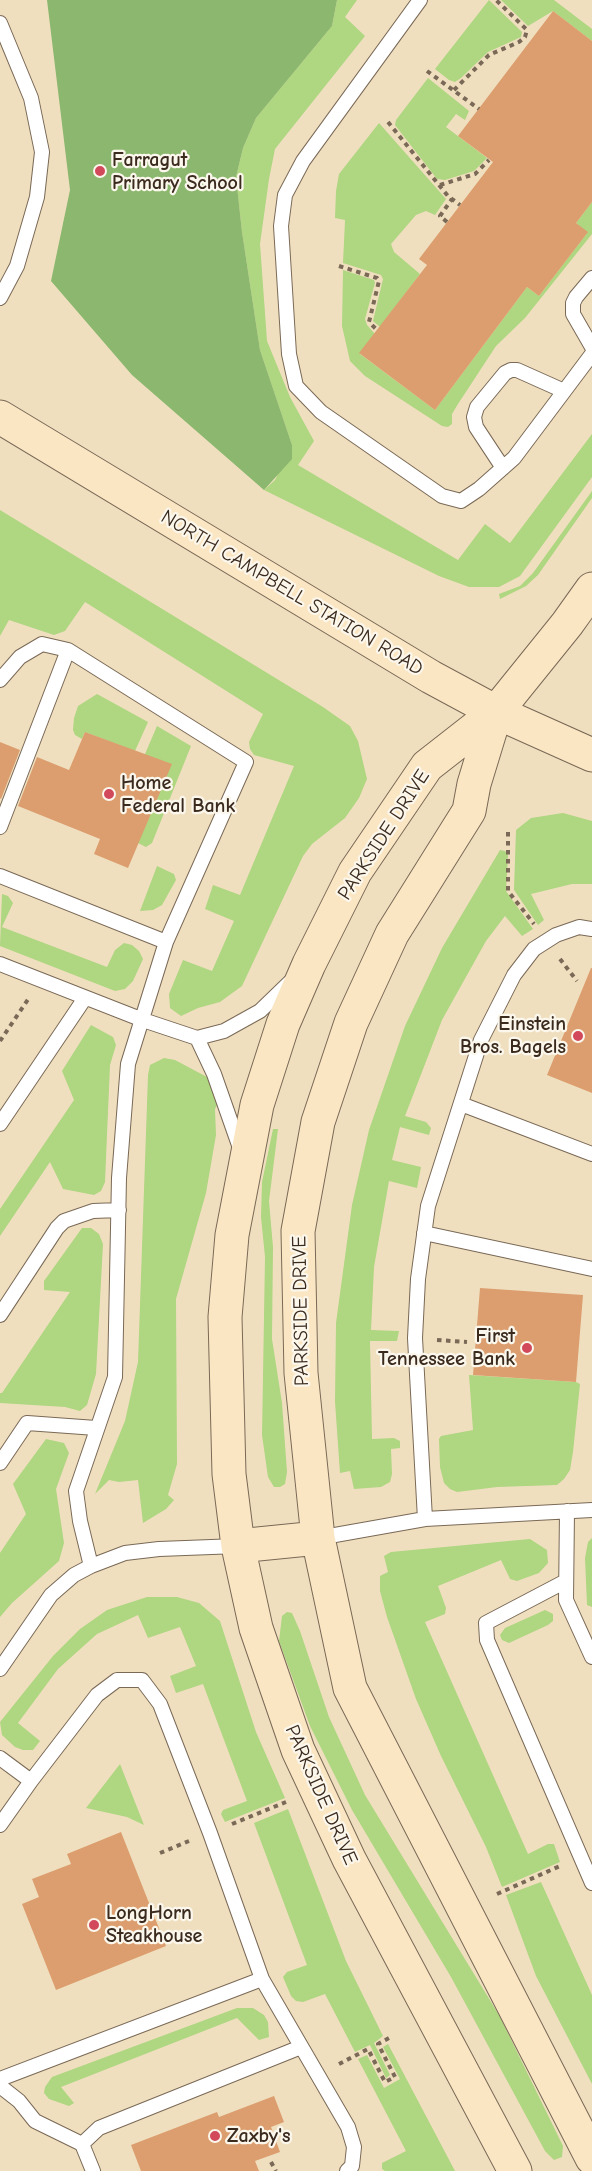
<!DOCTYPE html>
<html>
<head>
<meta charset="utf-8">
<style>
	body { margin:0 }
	canvas { display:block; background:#efdfbf }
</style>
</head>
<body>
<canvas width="592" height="2171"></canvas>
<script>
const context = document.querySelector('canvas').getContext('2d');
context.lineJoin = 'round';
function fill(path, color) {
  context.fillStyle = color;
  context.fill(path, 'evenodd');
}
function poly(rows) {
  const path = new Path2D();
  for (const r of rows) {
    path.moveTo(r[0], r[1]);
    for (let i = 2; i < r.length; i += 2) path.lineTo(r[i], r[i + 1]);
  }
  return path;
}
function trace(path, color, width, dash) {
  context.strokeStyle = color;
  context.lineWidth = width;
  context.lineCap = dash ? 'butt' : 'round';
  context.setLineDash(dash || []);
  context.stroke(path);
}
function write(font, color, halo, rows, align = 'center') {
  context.font = font + ' "Comic Neue",sans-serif';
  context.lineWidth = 4.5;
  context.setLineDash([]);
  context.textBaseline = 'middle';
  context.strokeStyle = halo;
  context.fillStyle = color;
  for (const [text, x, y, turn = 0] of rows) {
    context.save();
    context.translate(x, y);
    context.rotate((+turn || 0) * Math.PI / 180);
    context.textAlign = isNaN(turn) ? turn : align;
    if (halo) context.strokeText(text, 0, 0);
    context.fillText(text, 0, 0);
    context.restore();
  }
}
fill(poly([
	[337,0,357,0,345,17,365,36,275,149,269,179,260,244,267,341,290,397,314,441,298,465,458,560,485,524,510,543,592,434,592,477,520,576,499,587,469,587,439,576,264,490,275,480,292,445,260,350,242,232,236,177,243,148,256,118,332,26],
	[489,0,522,32,521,37,488,52,461,78,455,82,449,80,435,69],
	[501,0,554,0,592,29,592,41,553,11,528,26],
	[428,78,469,111,465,120,456,114,446,127,487,158,474,171,445,180,437,179,395,125,396,120],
	[379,123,446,199,435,215,426,211,416,215,391,244,394,252,420,274,380,327,373,321,383,279,381,275,343,263,345,220,335,218,336,191,339,174],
	[592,202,592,234,525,318,496,346,458,404,452,414,452,424,448,427,442,426,365,376,350,361,342,326,343,270,374,280,375,283,365,319,367,325,375,334,360,354,435,410,527,287,539,296,587,233,576,223],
	[592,491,592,498,538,575,526,586,500,599,499,594,520,586,533,573],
	[0,510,323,707,350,726,358,741,367,779,359,798,345,818,312,844,303,856,242,986,220,1002,198,1008,181,1016,170,1008,169,994,183,960,212,971,234,921,205,909,213,885,240,895,294,766,254,755,250,749,249,742,263,714,85,602,65,631,54,635,9,620,0,636],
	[97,694,148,722,135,751,85,732,82,739,75,735,73,730,74,718,78,706],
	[157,726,191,746,152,843,146,847,138,843,145,754],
	[563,813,592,821,592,884,572,884,531,894,544,920,538,925,514,890,516,830,531,818],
	[500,850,505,851,508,854,506,891,533,929,522,936,505,916,486,941,442,1020,405,1116,426,1122,431,1128,429,1135,400,1127,392,1160,421,1167,417,1188,389,1181,374,1267,371,1330,399,1331,397,1341,370,1341,372,1439,394,1438,400,1441,400,1448,391,1449,392,1474,390,1482,381,1487,354,1489,350,1471,340,1473,335,1402,336,1323,352,1205,369,1130,405,1026,442,948],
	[157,866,174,874,176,880,162,905,153,910,140,911],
	[2,894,8,896,13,903,2,927,107,967,115,950,124,943,132,945,139,951,143,959,133,981,125,989,115,991,0,946],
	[91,1025,113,1037,116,1045,110,1065,105,1182,101,1191,94,1195,63,1189,50,1162,0,1236,0,1209,74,1100,62,1071],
	[164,1058,175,1060,207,1077,219,1102,215,1109,216,1135,206,1193,176,1299,177,1464,168,1495,174,1500,166,1509,143,1523,138,1480,119,1482,109,1480,95,1494,125,1421,138,1362,148,1075,150,1065],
	[273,1129,278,1129,269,1201,273,1247,272,1339,282,1403,287,1472,285,1484,280,1487,274,1487,268,1477,262,1435,265,1257,261,1217,262,1182],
	[82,1228,91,1228,99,1234,103,1244,96,1374,87,1405,80,1411,65,1407,0,1403,0,1393,2,1393,70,1292,44,1290,44,1281],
	[469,1375,576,1382,580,1384,573,1452,570,1470,564,1479,557,1485,497,1487,457,1492,450,1489,444,1483,440,1467,439,1439,441,1436,473,1430],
	[46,1439,64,1443,69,1453,56,1489,64,1543,59,1561,12,1603,0,1617,0,1553,26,1514,13,1484],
	[592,1538,592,1607,587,1605,585,1558,588,1542],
	[530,1539,547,1550,548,1563,539,1573,517,1581,510,1579,501,1560,438,1586,446,1608,445,1614,425,1622,528,1854,548,1844,554,1844,560,1862,502,1887,486,1847,441,1756,416,1699,387,1617,380,1591,380,1576,388,1572,384,1556,391,1552],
	[147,1597,177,1597,199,1603,220,1621,256,1732,285,1798,225,1822,221,1814,223,1810,247,1801,203,1684,176,1693,170,1676,196,1666,180,1627,148,1638,138,1615,97,1634,58,1669,18,1723,40,1741,33,1750,23,1750,15,1747,2,1735,0,1722,53,1656,80,1629,107,1610],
	[545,1610,553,1614,553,1621,548,1625,509,1643,502,1640,500,1635,505,1628],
	[287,1612,292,1613,300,1631,329,1717,365,1795,499,2015,563,2146,562,2157,554,2160,545,2151,451,1977,352,1810,310,1726,279,1641,282,1616],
	[120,1764,144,1825,127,1817,86,1808],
	[288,1809,346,1961,383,2036,374,2043,390,2075,386,2078,370,2045,355,2052,325,1994,303,2002,296,2001,291,1996,283,1977,287,1972,307,1965,254,1823],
	[541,1882,592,1995,592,2084,536,1976,506,1895],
	[237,2008,253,2008,264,2015,268,2022,269,2037,259,2040,237,2018,61,2087,74,2103,69,2106,49,2099,44,2093,45,2087,52,2077],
	[388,2044,455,2171,385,2171,382,2169,382,2163,406,2151,358,2059,367,2055,384,2088,400,2079,383,2047]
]), '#afd680');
fill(poly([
	[47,0,337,0,332,26,256,118,243,148,236,177,242,232,260,350,292,445,292,459,264,490,132,375,51,281,70,190]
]), '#8bb76e');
fill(poly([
	[553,11,592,41,592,202,576,223,588,232,539,296,527,287,435,410,359,353,427,265,419,259,493,162,458,136],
	[85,732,172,764,128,868,94,854,100,839,18,806,37,757,69,770],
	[0,742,20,750,1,799,0,798],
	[591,968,592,968,592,1093,547,1075],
	[480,1288,583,1295,576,1382,473,1375],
	[121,1832,166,1946,56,1990,22,1904,39,1897,32,1879,71,1864,67,1854],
	[274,2096,284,2122,271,2127,280,2152,255,2161,259,2171,141,2171,131,2145,217,2112,219,2117]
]), '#dc9e6e');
const lane = poly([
	[420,0,303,161,285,195,281,226,289,354,296,386,321,412,442,496,461,501,479,489,514,458,592,354],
	[0,23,31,98,42,152,37,197,17,266,0,298],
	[592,278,576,297,573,303,573,314,592,347],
	[503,468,476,427,474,417,477,407,505,373,511,370,517,370,564,391],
	[0,680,20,657,42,644,68,650,246,762,166,942,128,1064,119,1178,115,1377,76,1491,80,1521,91,1566],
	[0,827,68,650],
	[0,876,166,942],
	[0,964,143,1020,197,1038],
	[461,1104,592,1154],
	[0,1124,85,998],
	[240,1148,214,1074,197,1038,224,1031,260,1011,290,982],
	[424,1233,592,1269],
	[0,1315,57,1228,64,1221,93,1211,119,1210],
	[0,1463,27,1423,96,1428],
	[567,1511,566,1600,592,1657],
	[425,1519,415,1338,418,1279,428,1206,481,1040,514,975,534,949,556,935,579,927,592,929],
	[318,1538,425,1519,592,1510],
	[566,1581,486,1623,487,1640,592,1883],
	[0,1669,51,1595,74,1575,91,1566,125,1553,159,1549,238,1546],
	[0,1758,31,1781],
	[0,1825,31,1781,97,1695,117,1680,142,1680,160,1704,210,1833,262,1979,348,2127,354,2147,352,2166,347,2171],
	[0,2079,262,1979],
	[0,2086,19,2101,35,2121,82,2144,93,2171],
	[82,2144,99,2128,301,2047]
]);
const secondary = poly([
	[0,417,431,677,496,712,592,755],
	[496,712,474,784,469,811,392,934,351,1023,318,1122,298,1231,301,1373,318,1538,350,1688,592,2158],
	[238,1546,318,1538],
	[515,2171,349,1859,298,1750,256,1628,238,1546,229,1474,225,1317,232,1235,257,1105,283,1024,309,964,355,872,427,766,496,712,567,624,592,589]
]);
trace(lane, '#7a6956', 16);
trace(secondary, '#7a6956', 35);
trace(poly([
	[427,71,479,109],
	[454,90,489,55,519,42,525,37,527,30,496,0],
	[388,122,448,196,460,205],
	[440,185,475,174,489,160],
	[447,222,440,216,452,199],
	[339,266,377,278,379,281,369,322,377,330],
	[508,832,508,891,534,924],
	[560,959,577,981],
	[0,1041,29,998],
	[437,1340,467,1342],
	[232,1824,286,1802],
	[160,1853,189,1841],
	[497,1894,560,1866],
	[339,2064,368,2049,385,2082,395,2077,378,2044,391,2037],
	[271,2162,276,2171]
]), '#7a6956', 4, [4.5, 4.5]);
trace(lane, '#fff', 14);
trace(secondary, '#fbe6c4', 33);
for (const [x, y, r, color] of [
	[100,171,6,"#d1495b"],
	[109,794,6,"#d1495b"],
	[578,1036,6,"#d1495b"],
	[527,1348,6,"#d1495b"],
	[94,1925,6,"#d1495b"],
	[215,2136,6,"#d1495b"]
]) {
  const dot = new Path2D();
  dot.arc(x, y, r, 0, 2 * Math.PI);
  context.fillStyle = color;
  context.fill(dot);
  trace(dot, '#fbf7ec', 2);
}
write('bold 20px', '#3b2a1e', '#fbf7ec', [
	["Farragut",112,160],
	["Primary School",112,183],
	["Home",121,783],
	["Federal Bank",121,806],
	["Einstein",566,1024,"right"],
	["Bros. Bagels",566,1047,"right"],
	["First",515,1336,"right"],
	["Tennessee Bank",515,1359,"right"],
	["LongHorn",106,1913],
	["Steakhouse",106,1936],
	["Zaxby's",227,2136]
], 'left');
write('20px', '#3b2a1e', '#fbf7ec', [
	["NORTH CAMPBELL STATION ROAD",292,593,31],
	["PARKSIDE DRIVE",384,835,-57],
	["PARKSIDE DRIVE",301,1311,-91],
	["PARKSIDE DRIVE",321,1795,66]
]);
</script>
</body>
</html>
